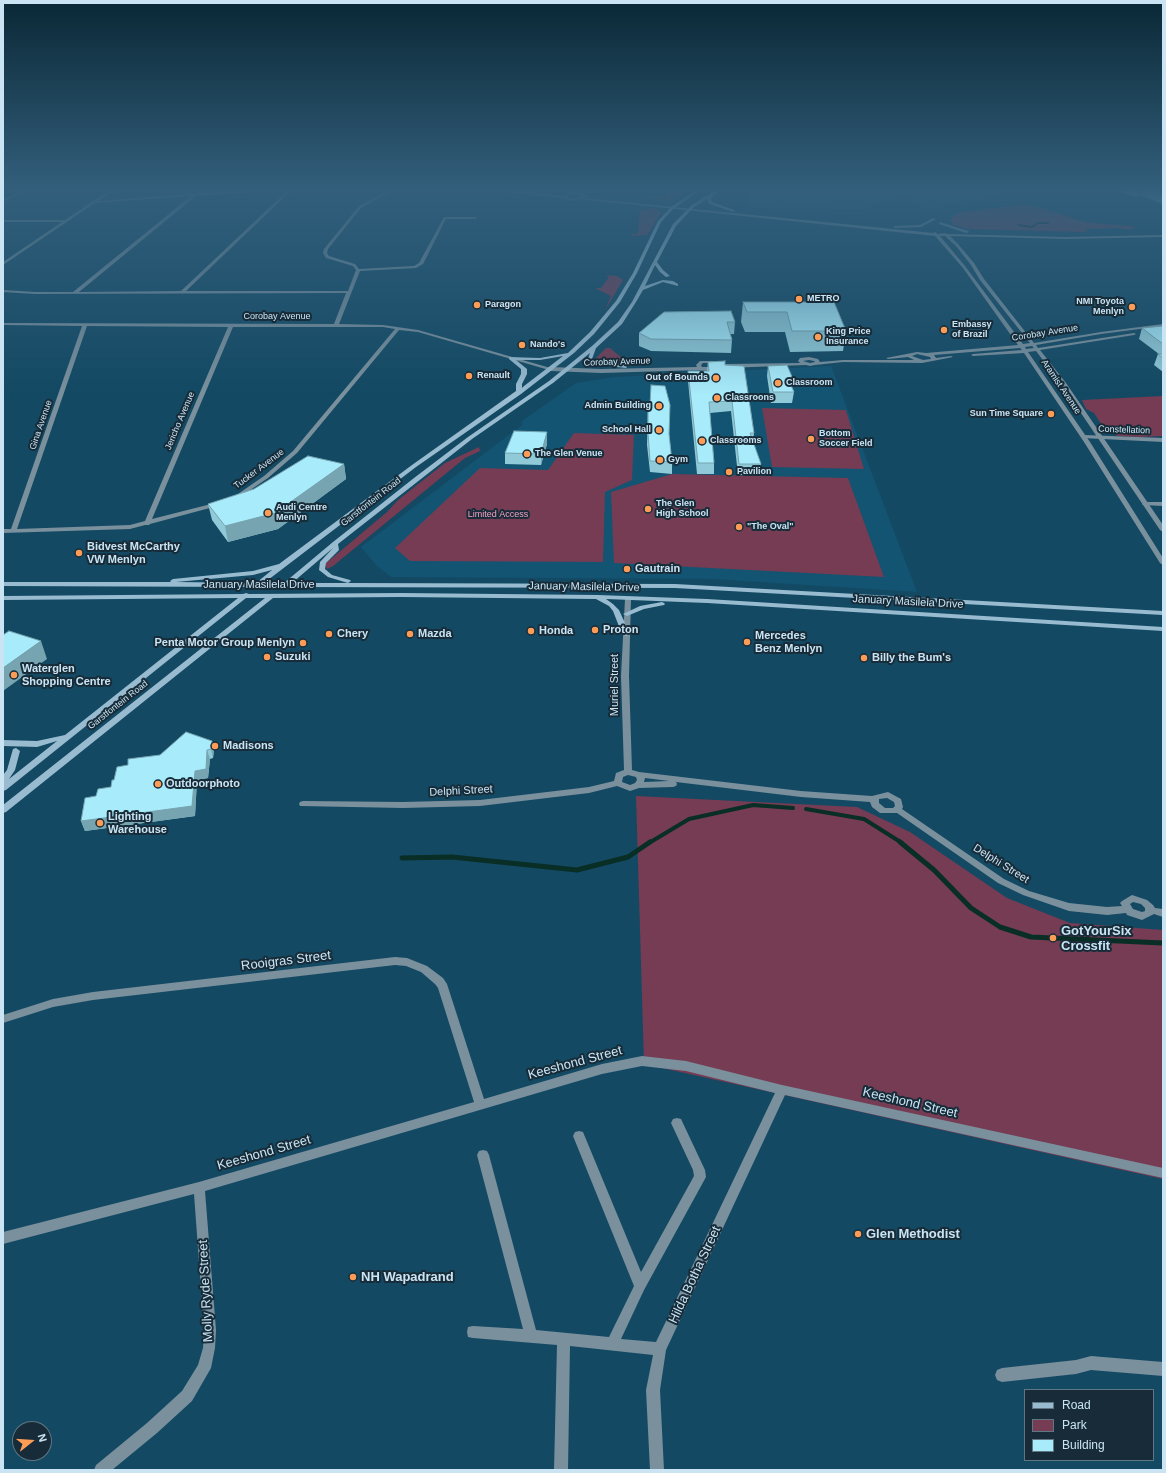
<!DOCTYPE html>
<html>
<head>
<meta charset="utf-8">
<style>
	body { margin:0 }
	#map { position:relative; width:1166px; height:1473px; overflow:hidden; background:#134963; font-family:Arial,sans-serif }
	canvas { display:block }
	.frame { position:absolute; inset:0; border:4px solid #cae4f4; pointer-events:none }
	.legend { position:absolute; left:1024px; top:1389px; width:130px; height:72px; box-sizing:border-box; background:#172c38; border:1px solid #5f7683; margin:0; padding:5px 7px; list-style:none; font-size:12px; color:#cae4f4 }
	.legend li { display:flex; align-items:center; gap:8px; height:20px }
	.legend b { width:20px; border:1px solid #5f7683 }
	.north { position:absolute; left:12px; top:1421px; width:40px; height:40px; box-sizing:border-box; background:#172c38; border:1px solid #5f7683; border-radius:50%; rotate:73deg; font-size:11px; font-weight:700; line-height:16px; text-align:center; color:#cae4f4 }
	.north::after { content:''; display:block; margin:auto; width:14px; height:18px; background:#fd9c56; clip-path:polygon(50% 0,100% 100%,50% 72%,0 100%) }
</style>
</head>
<body>
<div id="map">
<canvas width="1166" height="1473"></canvas>
<div class="frame"></div>
<ul class="legend">
<li><b style="height:5px;background:#98bbd0"></b>Road</li>
<li><b style="height:11px;background:#753c54"></b>Park</li>
<li><b style="height:11px;background:#a8ebfb"></b>Building</li>
</ul>
<div class="north">N</div>
</div>
<script>
const context = document.querySelector('canvas').getContext('2d');
context.lineJoin = 'round';
function fill(path, color) {
  context.fillStyle = color;
  context.fill(path, 'evenodd');
}
function poly(rows) {
  const path = new Path2D();
  for (const r of rows) {
    path.moveTo(r[0], r[1]);
    for (let i = 2; i < r.length; i += 2) path.lineTo(r[i], r[i + 1]);
  }
  return path;
}
function trace(path, color, width, dash) {
  context.strokeStyle = color;
  context.lineWidth = width;
  context.lineCap = dash ? 'butt' : 'round';
  context.setLineDash(dash || []);
  context.stroke(path);
}
function write(font, color, halo, rows, align = 'center') {
  context.font = font + ' Arial,sans-serif';
  context.lineWidth = 4;
  context.setLineDash([]);
  context.textBaseline = 'middle';
  context.strokeStyle = halo;
  context.fillStyle = color;
  for (const [text, x, y, turn = 0] of rows) {
    context.save();
    context.translate(x, y);
    context.rotate((+turn || 0) * Math.PI / 180);
    context.textAlign = isNaN(turn) ? turn : align;
    if (halo) context.strokeText(text, 0, 0);
    context.fillText(text, 0, 0);
    context.restore();
  }
}
fill(poly([
	[749,189,987,189,998,194,999,197,943,206,932,209,916,205,903,196,861,209,834,210,832,207,782,208,748,207,746,200],
	[831,366,917,592,712,579,391,577,376,565,361,547,522,425,522,421,576,383,615,377]
]), '#125472');
fill(poly([
	[682,189,690,189,672,200,641,198,662,196],
	[1023,205,1035,206,1085,222,1136,227,1132,228,1132,230,1118,228,1084,229,1088,231,1086,232,968,229,954,225,950,220,954,215,961,212],
	[651,208,658,209,661,213,647,235,632,236,632,234,638,234,640,213,637,211],
	[605,275,617,276,623,280,605,310,611,296,595,288,601,288,609,277],
	[606,348,610,348,628,363,598,361,596,358],
	[1163,396,1163,436,1140,437,1117,436,1113,430,1103,427,1094,413,1086,409,1082,400],
	[762,408,846,410,864,469,772,467],
	[574,433,634,435,632,480,605,492,603,562,410,561,395,548,480,468,548,470],
	[479,447,480,451,465,458,333,566,327,569,325,564,387,512,398,500,445,463],
	[672,474,848,478,884,577,614,563,611,492],
	[636,796,857,807,910,832,1007,898,1070,923,1163,930,1163,1179,644,1064]
]), '#753c54');
trace(poly([
	[1019,225,1032,227,1038,223,1048,223]
]), '#082e25', 2);
trace(poly([
	[806,809,864,819,902,843],
	[649,843,689,819,753,805,793,808]
]), '#082e25', 4);
trace(poly([
	[900,842,934,870,971,908,1000,927,1031,937,1163,943],
	[402,858,452,857,577,870,628,857,650,842]
]), '#082e25', 5);
fill(poly([
	[25,189,29,189,3,202,3,200,25,189],
	[111,189,115,189,99,201,196,193,287,189,196,196,79,292,181,291,289,189,293,189,186,291,348,291,356,270,353,266,326,258,323,253,324,249,359,206,391,189,395,189,361,208,328,249,327,253,329,256,355,264,359,269,414,266,419,263,444,217,477,217,476,219,446,219,423,264,416,268,360,271,339,324,383,325,418,330,554,369,549,370,418,332,399,330,297,453,268,478,237,499,234,497,235,496,264,476,293,451,395,329,383,327,233,327,152,519,219,502,222,504,221,505,150,524,149,525,145,525,130,529,3,533,3,529,11,529,82,326,3,325,3,323,334,324,346,293,35,294,3,292,3,290,35,292,73,292,191,196,95,203,3,265,3,262,62,222,3,222,3,220,65,220,111,189],
	[87,326,228,327,145,521,130,525,17,529,87,326],
	[578,189,582,189,572,195,569,194,578,189],
	[1084,435,1163,438,1163,442,1082,438,1082,436,1084,435],
	[1145,502,1163,502,1163,506,1143,505,1142,504,1145,502],
	[628,597,631,599,629,676,632,770,639,772,801,791,872,796,888,792,901,799,903,807,902,809,1004,879,1029,891,1069,903,1107,907,1122,906,1120,903,1122,901,1132,895,1147,900,1153,905,1155,908,1163,909,1163,917,1154,914,1142,920,1127,915,1126,913,1107,915,1069,911,1023,895,998,883,897,813,880,813,872,807,870,802,801,797,676,782,677,784,676,786,673,787,639,788,630,791,617,786,589,793,480,806,403,808,300,806,299,804,300,802,303,801,403,802,480,800,589,787,614,781,616,773,624,770,621,676,625,599,628,597],
	[628,775,636,777,637,780,635,783,630,785,622,782,623,777,628,775],
	[645,778,669,781,644,782,645,778],
	[887,798,894,802,895,806,893,808,885,808,879,803,879,799,887,798],
	[1133,902,1141,904,1145,908,1145,911,1142,912,1133,909,1130,904,1133,902],
	[395,957,407,958,427,966,443,978,447,984,484,1099,602,1064,642,1056,686,1061,782,1085,1163,1168,1163,1178,785,1095,666,1350,660,1390,664,1470,650,1470,646,1390,653,1355,570,1346,568,1470,554,1470,557,1345,473,1338,468,1337,467,1332,468,1327,473,1326,523,1329,477,1155,479,1151,483,1150,487,1151,489,1155,536,1330,609,1337,634,1286,573,1136,575,1132,579,1131,583,1132,641,1272,694,1176,693,1170,671,1123,673,1119,677,1118,681,1119,705,1170,706,1177,644,1290,621,1339,656,1342,775,1093,686,1071,642,1066,602,1074,205,1191,216,1330,215,1348,211,1368,192,1401,157,1433,112,1470,94,1470,96,1465,147,1423,182,1391,198,1365,203,1348,204,1330,194,1194,3,1244,3,1232,199,1182,474,1102,438,988,435,984,421,972,406,966,395,965,93,1000,53,1007,3,1023,3,1015,53,999,93,992,395,957],
	[1091,1356,1163,1362,1163,1376,1091,1370,1076,1374,1002,1382,997,1380,995,1375,997,1370,1002,1368,1076,1360,1091,1356]
]), '#7a909d');
fill(poly([
	[483,189,520,191,563,196,573,192,582,193,587,197,584,198,933,233,935,232,938,234,945,233,947,234,1065,237,1163,235,1163,237,1065,239,950,236,958,244,974,263,984,279,1034,343,1101,332,1163,324,1163,326,1101,334,1036,345,1038,348,1134,333,1136,334,1134,335,1040,350,1066,383,1163,525,1163,532,1160,530,1062,385,1036,351,1028,352,1090,442,1163,558,1163,565,1160,563,1084,442,1024,353,973,356,971,355,973,354,1022,350,1020,348,934,355,936,358,951,356,953,357,922,363,843,362,815,365,810,366,806,365,726,368,723,366,726,364,800,363,798,361,800,358,809,357,818,359,820,362,843,360,914,360,908,357,888,359,886,358,917,352,926,353,1018,345,963,268,935,236,579,199,571,201,562,198,483,189],
	[573,194,580,195,582,197,571,199,566,197,573,194],
	[940,236,945,236,956,246,971,265,980,280,1030,343,1023,344,965,266,940,236],
	[1032,346,1034,348,1026,349,1025,347,1032,346],
	[917,354,930,357,931,359,923,360,912,356,917,354],
	[809,360,814,361,815,362,810,363,803,361,809,360],
	[933,218,936,219,921,227,895,228,893,227,895,226,920,225,933,218],
	[940,222,968,231,969,232,966,233,939,224,940,222],
	[700,361,713,361,719,366,710,371,701,370,601,373,551,371,548,369,551,367,601,369,697,367,696,365,700,361],
	[703,363,710,363,713,366,709,367,702,367,701,365,703,363]
]), '#7a909d');
fill(poly([
	[698,189,702,189,673,209,661,222,637,273,620,302,594,334,574,353,521,394,416,467,264,583,284,583,333,542,414,478,468,437,549,381,592,346,618,322,632,302,673,224,692,205,713,191,722,189,711,198,712,202,734,210,734,212,709,204,707,199,694,207,676,226,657,262,663,270,670,276,666,277,660,272,655,265,645,286,663,280,673,281,678,284,678,286,663,282,643,290,636,302,622,324,596,348,592,359,594,362,624,365,627,367,626,368,590,364,588,359,590,353,553,383,472,439,338,544,339,550,326,563,325,569,332,575,350,580,351,581,348,583,675,584,1163,611,1163,615,675,588,287,587,284,588,281,587,259,587,256,588,253,587,3,586,3,582,171,582,170,581,173,579,253,571,279,564,412,465,516,391,516,384,521,374,521,369,509,359,509,357,540,358,568,353,570,351,590,332,616,301,633,273,658,221,671,207,698,189],
	[563,356,524,386,522,388,522,384,527,374,527,369,516,360,540,360,563,356],
	[333,548,320,562,319,570,328,577,348,583,292,583,333,548],
	[272,570,256,583,176,582,253,575,272,570],
	[246,593,249,594,401,593,598,595,707,599,1163,627,1163,631,707,603,606,599,613,604,619,610,630,634,626,636,622,634,613,611,609,606,596,599,401,597,273,598,6,812,3,813,3,805,265,598,246,598,6,790,3,791,3,775,7,770,13,749,16,748,20,751,15,770,9,779,57,741,37,747,3,746,3,740,37,741,65,735,238,598,3,600,3,596,243,594,246,593],
	[662,602,664,603,665,604,664,605,644,609,627,616,623,614,640,606,662,602]
]), '#98bbd0');
fill(poly([
	[1113,189,1163,189,1163,204,1142,196,1136,197],
	[743,302,834,302,846,331,843,351,790,352,785,332,745,332,741,322],
	[664,312,735,322,734,334,730,334,732,340,731,353,651,351,639,346,639,333],
	[1163,326,1163,372,1154,365,1158,354,1159,354,1139,339,1142,328],
	[708,362,725,365,754,433,753,442,761,464,760,475,738,475,731,411,710,413,714,463,714,474,697,474,688,381,688,371,707,371],
	[768,366,793,379,792,387,794,392,792,403,771,403,767,376],
	[648,405,669,434,672,462,672,474,650,472,647,445],
	[547,444,541,465,505,464,505,453],
	[344,464,346,479,278,529,228,542,212,520,208,504],
	[212,741,214,750,213,758,210,759,208,778,197,780,195,816,85,831,81,821,96,796,111,787,114,780,128,765,160,755]
]), '#90cad8');
fill(poly([
	[1138,189,1144,189,1142,196,1136,197],
	[547,432,547,444,541,465,541,454],
	[344,464,346,479,278,529,228,542,225,526],
	[41,641,47,659,3,691,3,668],
	[212,741,214,750,213,758,211,749],
	[207,750,210,759,208,778,197,780,195,816,85,831,81,821,195,771]
]), '#76a4b0');
const building = poly([
	[743,302,834,302,846,331,792,331,787,312,747,312,743,302],
	[731,311,735,322,727,322,732,340,651,339,639,333,664,312,731,311],
	[1163,326,1163,344,1142,328,1163,326],
	[1158,354,1163,354,1163,358,1158,354],
	[725,361,725,365,744,366,754,433,750,433,761,464,739,464,732,401,709,402,714,463,698,463,688,371,709,371,708,362,725,361],
	[787,365,793,379,788,379,794,392,773,392,768,366,787,365],
	[651,385,665,386,670,405,669,434,672,462,650,461,648,433,648,405,650,405,651,385],
	[514,431,547,432,541,454,505,453,514,431],
	[308,456,344,464,275,513,225,526,208,504,254,489,308,456],
	[9,631,41,641,3,668,3,635,9,631],
	[186,732,212,741,211,749,207,750,206,769,195,771,192,806,81,821,85,798,96,796,98,789,111,787,112,780,114,780,117,767,128,765,128,759,160,755,186,732]
]);
fill(building, '#a8ebfb');
trace(building, '#76a4b0', 1);
const sky = context.createLinearGradient(0, 0, 0, 395);
sky.addColorStop(0, '#0a2836');
sky.addColorStop(0.48, '#335f7c');
sky.addColorStop(1, '#335f7c00');
context.fillStyle = sky;
context.fillRect(0, 0, 1166, 395);
for (const [x, y, r, color] of [
	[799,299,4,"#fd9c56"],
	[477,305,4,"#fd9c56"],
	[1132,307,4,"#fd9c56"],
	[944,330,4,"#fd9c56"],
	[818,337,4,"#fd9c56"],
	[522,345,4,"#fd9c56"],
	[469,376,4,"#fd9c56"],
	[716,378,4,"#fd9c56"],
	[778,383,4,"#fd9c56"],
	[717,398,4,"#fd9c56"],
	[659,406,4,"#fd9c56"],
	[1051,414,4,"#fd9c56"],
	[659,430,4,"#fd9c56"],
	[811,439,4,"#fd9c56"],
	[702,441,4,"#fd9c56"],
	[527,454,4,"#fd9c56"],
	[660,460,4,"#fd9c56"],
	[729,472,4,"#fd9c56"],
	[648,509,4,"#fd9c56"],
	[268,513,4,"#fd9c56"],
	[739,527,4,"#fd9c56"],
	[79,553,4,"#fd9c56"],
	[627,569,4,"#fd9c56"],
	[595,630,4,"#fd9c56"],
	[531,631,4,"#fd9c56"],
	[329,634,4,"#fd9c56"],
	[410,634,4,"#fd9c56"],
	[747,642,4,"#fd9c56"],
	[303,643,4,"#fd9c56"],
	[267,657,4,"#fd9c56"],
	[864,658,4,"#fd9c56"],
	[14,675,4,"#fd9c56"],
	[215,746,4,"#fd9c56"],
	[158,784,4,"#fd9c56"],
	[100,823,4,"#fd9c56"],
	[1053,938,4,"#fd9c56"],
	[858,1234,4,"#fd9c56"],
	[353,1277,4,"#fd9c56"]
]) {
  const dot = new Path2D();
  dot.arc(x, y, r, 0, 2 * Math.PI);
  context.fillStyle = color;
  context.fill(dot);
  trace(dot, '#172c38', 1.5);
}
write('bold 9px', '#cae4f4', '#172c38', [
	["METRO",807,299],
	["NMI Toyota",1124,302,"right"],
	["Menlyn",1124,312,"right"],
	["Paragon",485,305],
	["Embassy",952,325],
	["of Brazil",952,335],
	["King Price",826,332],
	["Insurance",826,342],
	["Nando's",530,345],
	["Renault",477,376],
	["Out of Bounds",708,378,"right"],
	["Classroom",786,383],
	["Classroons",725,398],
	["Admin Building",651,406,"right"],
	["Sun Time Square",1043,414,"right"],
	["School Hall",651,430,"right"],
	["Bottom",819,434],
	["Soccer Field",819,444],
	["Classrooms",710,441],
	["The Glen Venue",535,454],
	["Gym",668,460],
	["Pavilion",737,472],
	["The Glen",656,504],
	["High School",656,514],
	["Audi Centre",276,508],
	["Menlyn",276,518],
	["\"The Oval\"",747,527]
], 'left');
write('9px', '#cae4f4', '#172c38', [
	["Corobay Avenue",277,317],
	["Corobay Avenue",1045,333,-9],
	["Corobay Avenue",617,362,-2],
	["Aramist Avenue",1061,387,56],
	["Jericho Avenue",180,421,-67],
	["Gina Avenue",41,425,-71],
	["Constellation",1124,430,2],
	["Tucker Avenue",259,469,-37],
	["Garstfontein Road",371,502,-38],
	["Garstfontein Road",118,705,-38]
]);
write('9px', '#f9a1c4', '#172c38', [
	["Limited Access",498,515]
]);
write('bold 11px', '#cae4f4', '#172c38', [
	["Bidvest McCarthy",87,547],
	["VW Menlyn",87,560],
	["Gautrain",635,569],
	["Proton",603,630],
	["Honda",539,631],
	["Chery",337,634],
	["Mazda",418,634],
	["Mercedes",755,636],
	["Benz Menlyn",755,649],
	["Penta Motor Group Menlyn",295,643,"right"],
	["Suzuki",275,657],
	["Billy the Bum's",872,658],
	["Waterglen",22,669],
	["Shopping Centre",22,682],
	["Madisons",223,746],
	["Outdoorphoto",166,784],
	["Lighting",108,817],
	["Warehouse",108,830]
], 'left');
write('11px', '#cae4f4', '#172c38', [
	["January Masilela Drive",259,585],
	["January Masilela Drive",584,587,1],
	["January Masilela Drive",908,602,3],
	["Muriel Street",615,685,-90],
	["Delphi Street",461,791,-3],
	["Delphi Street",1001,864,32]
]);
write('bold 13px', '#cae4f4', '#172c38', [
	["GotYourSix",1061,931],
	["Crossfit",1061,946],
	["Glen Methodist",866,1234],
	["NH Wapadrand",361,1277]
], 'left');
write('13px', '#cae4f4', '#172c38', [
	["Rooigras Street",286,961,-7],
	["Keeshond Street",575,1063,-15],
	["Keeshond Street",910,1103,13],
	["Keeshond Street",264,1153,-16],
	["Hilda Botha Street",695,1275,-65],
	["Molly Ryde Street",206,1291,-93]
]);
</script>
</body>
</html>
